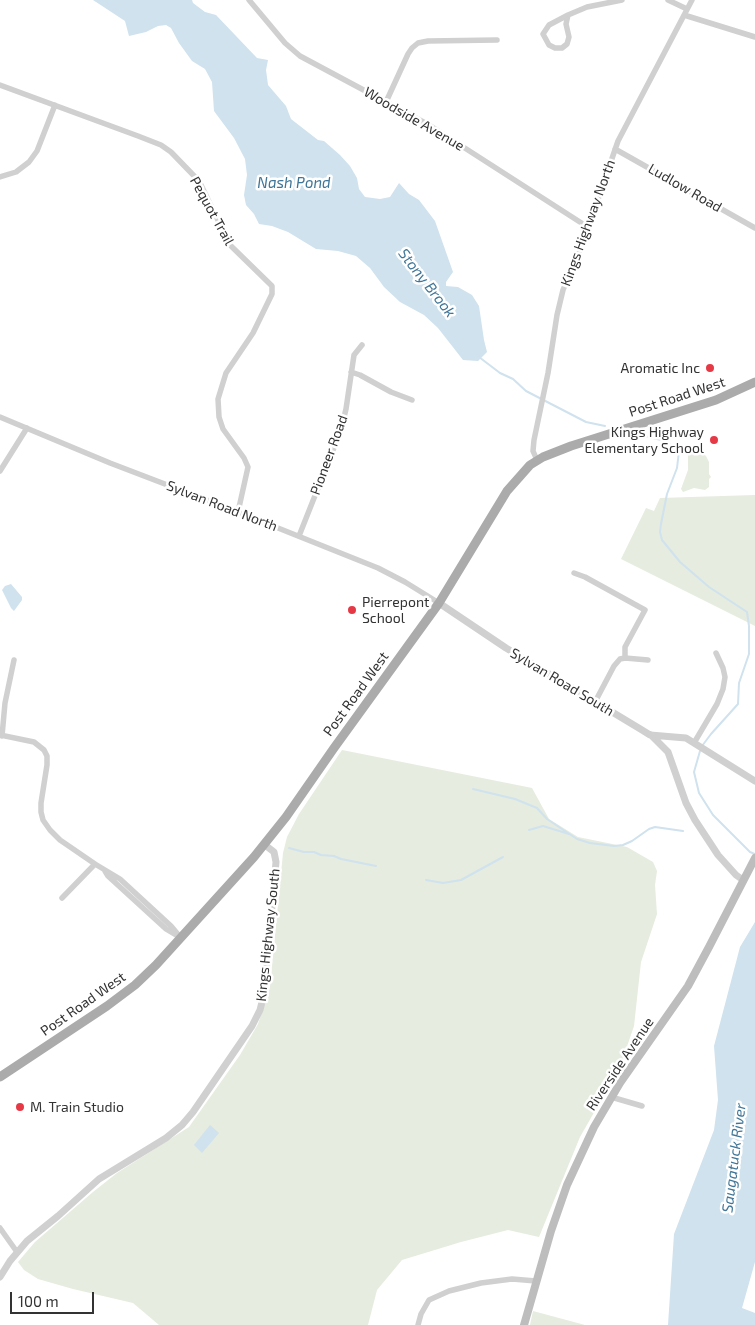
<!DOCTYPE html>
<html>
<head>
<meta charset="utf-8">
<style>
	body { margin:0 }
	#map { position:relative; width:755px; height:1325px; overflow:hidden; background:#fff; font-family:"Exo 2",sans-serif }
	canvas { display:block }
	.scale { position:absolute; left:10px; top:1292px; width:84px; height:22px; box-sizing:border-box; border:2px solid #333; border-top:0; padding-left:6px; font-size:15px; line-height:18px; white-space:nowrap; color:#333; -webkit-text-stroke:4px #fff; paint-order:stroke }
</style>
</head>
<body>
<div id="map">
<canvas width="755" height="1325"></canvas>
<div class="scale">100 m</div>
</div>
<script>
const context = document.querySelector('canvas').getContext('2d');
context.lineJoin = 'round';
function fill(path, color) {
  context.fillStyle = color;
  context.fill(path, 'evenodd');
}
function poly(rows) {
  const path = new Path2D();
  for (const r of rows) {
    path.moveTo(r[0], r[1]);
    for (let i = 2; i < r.length; i += 2) path.lineTo(r[i], r[i + 1]);
  }
  return path;
}
function trace(path, color, width, dash) {
  context.strokeStyle = color;
  context.lineWidth = width;
  context.lineCap = dash ? 'butt' : 'round';
  context.setLineDash(dash || []);
  context.stroke(path);
}
function write(font, color, halo, rows, align = 'center') {
  context.font = font + ' "Exo 2",sans-serif';
  context.lineWidth = 5;
  context.setLineDash([]);
  context.textBaseline = 'middle';
  context.strokeStyle = halo;
  context.fillStyle = color;
  for (const [text, x, y, turn = 0] of rows) {
    context.save();
    context.translate(x, y);
    context.rotate((+turn || 0) * Math.PI / 180);
    context.textAlign = isNaN(turn) ? turn : align;
    if (halo) context.strokeText(text, 0, 0);
    context.fillText(text, 0, 0);
    context.restore();
  }
}
fill(poly([
	[695,448,706,456,709,462,709,474,711,477,709,479,709,487,705,490,694,488,683,492,681,489,688,470,688,454],
	[755,495,755,626,621,559,646,508,654,511,660,498],
	[342,750,532,788,549,819,578,837,627,847,653,862,657,871,655,885,657,914,641,962,634,1026,620,1067,580,1137,539,1237,508,1230,461,1242,402,1260,377,1290,368,1325,159,1325,133,1303,73,1289,38,1279,24,1270,18,1262,35,1242,93,1192,117,1173,189,1127,240,1055,258,1024,270,987,283,853,287,837,299,814],
	[533,1311,585,1325,530,1325]
]), '#e6ecdf');
fill(poly([
	[93,0,192,0,193,3,205,12,216,15,257,58,268,60,266,70,268,85,286,106,291,119,318,140,324,141,340,155,350,166,357,178,359,189,365,197,380,199,390,197,399,183,409,194,419,200,435,221,453,272,446,282,446,286,458,287,472,295,479,306,484,340,487,352,478,361,463,360,438,328,424,315,400,302,384,287,370,268,356,256,338,251,316,249,288,232,272,226,259,224,254,214,246,205,244,195,247,175,245,159,234,138,214,111,212,82,205,69,192,61,179,43,171,28,166,25,158,26,146,32,129,36,125,21],
	[11,584,22,597,22,600,14,611,11,608,2,590,5,586],
	[755,922,755,1262,742,1308,755,1313,755,1325,668,1325,674,1234,714,1130,718,1100,714,1046,740,947],
	[210,1125,219,1133,202,1153,194,1145]
]), '#cfe2ee');
trace(poly([
	[479,357,500,373,513,379,526,391,586,422,605,426],
	[637,434,665,441,679,451,677,468,667,494,661,524,660,532,662,540,680,562,709,587,747,612,749,626,749,654,739,683,738,704,711,734,702,746],
	[700,751,694,772,699,793,713,815,750,852,755,854],
	[473,789,515,799,537,808,547,819,577,839,590,843,614,846,623,845,632,841,649,829,655,827,683,831],
	[529,830,543,826,569,834],
	[289,848,304,852,314,852,321,855,334,856,341,859,376,866],
	[426,880,443,883,461,880,503,857]
]), '#cfe2ee', 2);
trace(poly([
	[249,0,285,43,300,56,429,125,583,224,589,226],
	[668,0,687,9],
	[568,15,566,24,569,37,567,44,562,48,555,48,549,45,543,34,549,25,568,15,587,7,622,0],
	[684,15,755,37],
	[0,85,138,136,161,145,171,152,199,181,230,245,272,286,272,294,253,333,226,373,218,399,219,417,223,429,244,458,248,467,238,512],
	[386,102,408,54,412,48,418,43,428,41,497,40],
	[615,149,755,228],
	[0,177,16,172,29,162,37,151,55,105],
	[351,372,360,375,391,392,412,400],
	[0,417,110,463,238,512,378,568,405,582,439,603],
	[537,460,533,451,534,440,548,373,557,315,563,290,583,243,618,141,692,0],
	[0,471,27,428],
	[299,536,341,430,346,409,354,355,362,345],
	[574,573,585,577,645,610,625,647,625,658],
	[595,702,614,666,620,659,625,658,648,660],
	[0,735,34,742,44,750,47,756,47,765,41,803,41,812,43,820,50,830,60,840,95,864,120,879,171,926,181,938,166,929,108,876,105,871],
	[2,736,5,703,14,660],
	[694,743,717,704,723,689,725,677,723,668,716,653],
	[62,898,95,864],
	[611,1097,642,1106],
	[0,1228,17,1252],
	[418,1325,421,1314,429,1300,449,1291,481,1283,512,1279,536,1281]
]), '#d0d0d0', 5.5);
trace(poly([
	[439,603,506,648,642,730,650,735,686,738,755,781],
	[651,735,668,752,686,803,695,820,718,855,736,875,743,880],
	[0,1277,10,1261,27,1241,58,1216,99,1179,166,1138,182,1125,193,1112,252,1026,260,1010,264,994,276,862,274,852,265,845]
]), '#d0d0d0', 7);
trace(poly([
	[524,1325,551,1231,567,1185,594,1127,620,1083,688,986,709,947,755,858]
]), '#bdbdbd', 8);
trace(poly([
	[0,1077,107,1006,135,985,156,965,254,857,286,817,334,748,439,603,507,491,530,465,543,457,571,446,716,400,755,382]
]), '#ababab', 9);
for (const [x, y, r, color] of [
	[710,368,5,"#e63946"],
	[714,440,5,"#e63946"],
	[352,610,5,"#e63946"],
	[20,1107,5,"#e63946"]
]) {
  const dot = new Path2D();
  dot.arc(x, y, r, 0, 2 * Math.PI);
  context.fillStyle = color;
  context.fill(dot);
  trace(dot, '#fff', 2);
}
write('14px', '#333', '#fff', [
	["Woodside Avenue",414,119,30],
	["Ludlow Road",685,188,30],
	["Pequot Trail",212,211,61],
	["Kings Highway North",588,223,-70],
	["Post Road West",677,397,-18],
	["Pioneer Road",329,455,-70],
	["Sylvan Road North",222,506,21],
	["Sylvan Road South",562,682,31],
	["Post Road West",356,694,-54],
	["Kings Highway South",268,935,-84],
	["Post Road West",83,1004,-35],
	["Riverside Avenue",620,1064,-56]
]);
write('14px', '#333', '#fff', [
	["Aromatic Inc",700,368],
	["Kings Highway",704,432],
	["Elementary School",704,448],
	["Pierrepont",362,602,"left"],
	["School",362,618,"left"],
	["M. Train Studio",30,1107,"left"]
], 'right');
write('italic 15px', '#3f7597', '#fff', [
	["Nash Pond",294,183],
	["Stony Brook",427,283,52],
	["Saugatuck River",734,1158,-83]
]);
</script>
</body>
</html>
